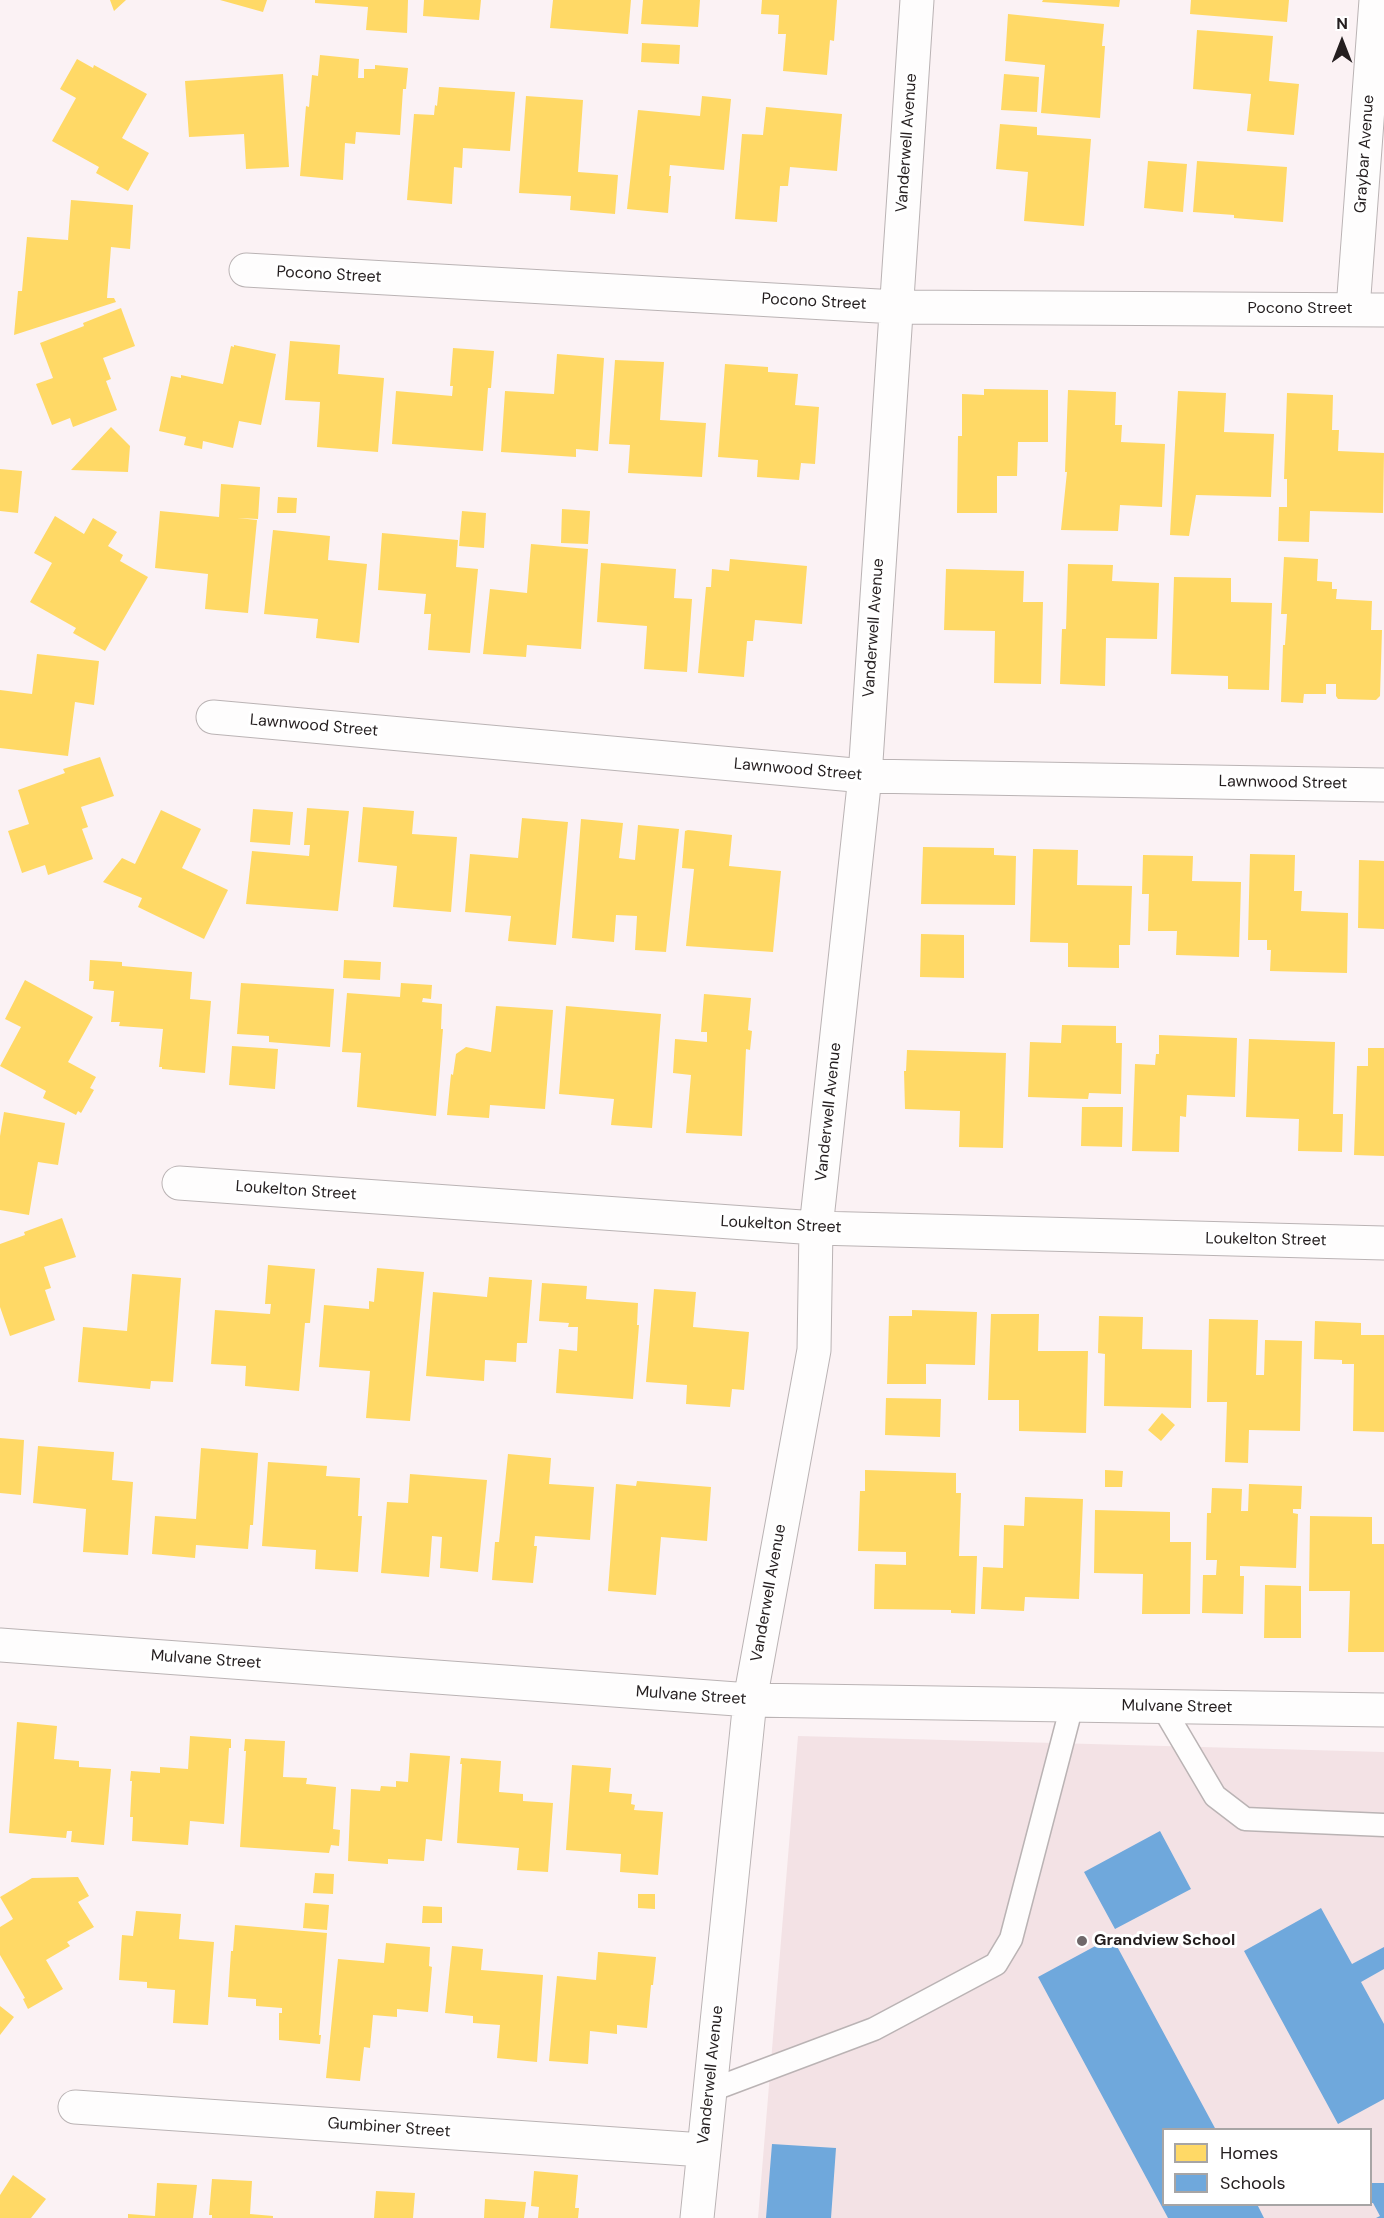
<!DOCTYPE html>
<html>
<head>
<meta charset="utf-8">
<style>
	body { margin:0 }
	#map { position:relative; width:1384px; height:2218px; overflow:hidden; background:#fbf2f4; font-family:"DM Sans",sans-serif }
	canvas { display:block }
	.legend { position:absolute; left:1162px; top:2128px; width:210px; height:78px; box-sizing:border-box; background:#fff; border:2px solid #a7a5a5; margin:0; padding:8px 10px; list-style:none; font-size:18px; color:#241e1f }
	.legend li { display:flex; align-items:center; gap:12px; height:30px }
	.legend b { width:30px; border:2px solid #a7a5a5 }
	.north { position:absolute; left:1312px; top:12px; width:60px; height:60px; -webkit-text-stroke:4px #fff; paint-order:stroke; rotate:0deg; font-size:16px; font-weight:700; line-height:24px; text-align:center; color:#241e1f }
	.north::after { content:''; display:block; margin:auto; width:21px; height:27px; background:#241e1f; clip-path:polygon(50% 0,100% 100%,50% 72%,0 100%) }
</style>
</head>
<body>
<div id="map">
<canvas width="1384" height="2218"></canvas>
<ul class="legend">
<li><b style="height:16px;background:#ffd966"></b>Homes</li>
<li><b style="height:16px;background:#6fa8dc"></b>Schools</li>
</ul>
<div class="north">N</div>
</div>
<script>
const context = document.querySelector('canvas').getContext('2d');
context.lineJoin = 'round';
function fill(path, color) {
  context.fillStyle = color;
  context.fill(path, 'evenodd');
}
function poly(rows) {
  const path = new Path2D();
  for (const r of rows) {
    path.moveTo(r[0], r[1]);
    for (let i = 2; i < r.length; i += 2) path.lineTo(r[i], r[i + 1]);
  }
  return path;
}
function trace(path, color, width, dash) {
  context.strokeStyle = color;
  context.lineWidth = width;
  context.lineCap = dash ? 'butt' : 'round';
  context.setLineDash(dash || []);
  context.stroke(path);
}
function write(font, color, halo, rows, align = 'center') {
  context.font = font + ' "DM Sans",sans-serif';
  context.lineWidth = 6;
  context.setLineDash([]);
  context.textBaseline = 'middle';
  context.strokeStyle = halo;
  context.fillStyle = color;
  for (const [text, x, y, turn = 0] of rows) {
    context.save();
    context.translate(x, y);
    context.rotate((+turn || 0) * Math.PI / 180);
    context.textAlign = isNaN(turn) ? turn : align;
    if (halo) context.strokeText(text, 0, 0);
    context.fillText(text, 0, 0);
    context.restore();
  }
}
fill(poly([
	[798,1736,1384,1752,1384,2218,758,2218],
	[1164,2130,1370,2130,1370,2204,1164,2204]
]), '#f3e2e5');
fill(poly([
	[110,0,126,0,114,11],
	[220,0,267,0,263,12],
	[315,0,408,0,407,33,366,30,368,7,315,3],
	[424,0,481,0,479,20,423,16],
	[553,0,631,0,628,34,550,28],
	[643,0,700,0,698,27,641,24],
	[762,0,837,0,834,41,830,40,827,75,783,71,786,34,778,34,779,15,761,14],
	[1043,0,1120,0,1119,7,1042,2],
	[1191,0,1289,0,1287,22,1190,14],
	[1008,14,1104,24,1102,46,1105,46,1100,118,1041,113,1045,65,1005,61],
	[1197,30,1273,36,1269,81,1299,84,1294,135,1247,131,1251,94,1193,89],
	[642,43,680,45,679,64,641,62],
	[320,55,359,59,358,78,364,78,364,69,375,69,375,65,408,68,406,89,403,89,400,135,356,132,355,144,345,143,343,180,300,176,306,106,309,107,312,75,318,76],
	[77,59,93,68,94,65,147,94,122,138,149,153,128,191,96,173,99,167,52,141,76,98,60,89],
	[283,74,289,167,246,169,244,134,189,137,185,81],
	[1004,74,1039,77,1037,112,1001,110],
	[439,87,515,92,510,151,463,148,462,168,454,167,452,204,407,200,414,114,434,115,435,105,437,106],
	[526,96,583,100,578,172,618,175,615,214,570,210,571,196,519,193],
	[702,96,731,99,724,170,670,165,669,176,671,176,668,213,627,209,638,110,700,116],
	[766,107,842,114,837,171,790,167,788,186,780,186,777,222,735,219,742,134,763,135],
	[1000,124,1037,127,1037,135,1091,139,1084,226,1024,221,1028,172,996,169],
	[1148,161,1187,164,1183,212,1144,208],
	[1197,161,1287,167,1283,222,1234,218,1234,215,1193,212],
	[71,200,133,205,130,249,111,247,107,298,114,298,116,302,14,335,18,291,22,291,27,237,68,240],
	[121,308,135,346,103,358,111,379,106,381,117,410,73,427,70,418,52,425,36,384,53,378,40,343,84,326,83,323],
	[290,341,340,345,338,374,384,378,378,452,317,447,320,402,285,400],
	[234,345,276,354,261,425,239,421,233,448,203,441,202,449,184,445,186,437,159,431,171,376,181,378,181,375,223,384,231,346,234,347],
	[453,348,494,351,491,388,488,388,483,451,392,444,396,391,452,396,453,386,450,386],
	[557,354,604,358,598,451,576,449,576,457,501,452,505,391,554,394],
	[615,360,664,362,660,420,706,423,702,477,628,473,630,445,609,444],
	[725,364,768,367,768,372,798,374,795,405,819,407,815,464,801,463,799,480,757,477,758,460,718,457],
	[984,389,1048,390,1048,442,1018,442,1017,476,997,476,997,513,957,513,958,436,962,436,962,394,984,395],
	[1068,390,1116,392,1115,425,1122,425,1121,442,1165,444,1162,507,1120,505,1118,531,1061,530,1067,472,1065,472],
	[1178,391,1226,393,1224,432,1274,434,1271,497,1196,495,1189,536,1170,535],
	[1287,393,1333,395,1332,430,1339,430,1338,451,1384,453,1383,513,1310,511,1309,542,1278,541,1279,507,1287,507,1287,479,1284,479],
	[111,427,130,446,128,472,71,470],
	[0,469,22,471,18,513,0,511],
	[221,484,260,487,258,519,238,518,257,520,248,613,205,609,208,574,155,568,160,511,219,517],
	[278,497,297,498,296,513,277,513],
	[562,509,590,511,588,544,561,543],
	[462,511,486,513,484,548,459,546],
	[55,516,84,534,93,518,117,532,108,546,123,555,120,561,148,577,105,651,73,633,76,628,30,602,52,563,34,553],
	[273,530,330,536,328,560,367,564,359,643,316,638,318,619,264,614],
	[382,533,458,540,456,567,478,569,470,653,428,650,431,614,424,614,426,594,378,590],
	[531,544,588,549,581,649,527,645,526,657,483,654,490,589,527,593],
	[1284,557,1318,559,1317,581,1332,582,1332,589,1337,589,1336,599,1372,601,1371,630,1382,630,1380,696,1376,700,1338,699,1336,696,1336,684,1326,684,1326,694,1304,694,1303,703,1281,702,1283,645,1285,645,1287,614,1281,614],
	[730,559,807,566,802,624,755,620,753,641,747,641,744,677,698,673,706,587,711,587,712,569,729,571],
	[601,563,676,569,674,598,692,599,687,672,644,669,647,626,597,622],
	[1068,564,1113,565,1112,581,1159,583,1157,639,1106,638,1105,686,1060,684,1062,629,1066,629],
	[946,569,1024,571,1023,602,1043,602,1041,684,994,683,995,631,944,630],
	[1174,577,1231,578,1231,602,1272,603,1269,690,1228,689,1228,676,1171,674],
	[37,654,99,661,94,705,75,702,68,756,0,748,0,690,32,694],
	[100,757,114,796,81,807,88,827,82,829,93,859,48,875,45,865,22,873,8,831,29,824,18,790,65,773,63,769],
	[363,807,414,811,412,834,457,837,451,912,393,907,397,866,358,862],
	[307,808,349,811,338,911,246,904,252,851,309,856,310,845,304,845],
	[253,809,293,812,290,845,250,842],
	[161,810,201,829,182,868,228,890,204,939,138,907,142,898,103,882,122,858,135,864],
	[522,818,568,822,556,945,508,941,511,916,465,912,470,854,518,858],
	[581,819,623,823,619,858,635,860,638,825,679,829,666,952,635,950,637,916,616,915,614,942,572,938],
	[688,830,732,835,729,866,781,871,773,952,686,946,694,869,682,868,685,831],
	[923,847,994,848,994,855,1016,856,1015,905,921,904],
	[1033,849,1078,850,1077,885,1132,886,1130,945,1119,945,1119,968,1068,967,1068,943,1030,942],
	[1250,854,1295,855,1294,891,1302,891,1301,911,1348,913,1347,973,1270,971,1271,950,1267,950,1267,940,1248,940],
	[1143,855,1193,856,1192,881,1241,882,1239,957,1176,955,1177,931,1148,931,1149,894,1142,894],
	[1359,860,1384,861,1384,929,1358,928],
	[921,934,964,935,964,978,920,977],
	[90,960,122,962,122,966,192,972,190,999,211,1001,205,1073,162,1069,162,1067,159,1067,163,1029,119,1026,120,1022,111,1022,114,991,93,989,94,981,89,981],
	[344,960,381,962,380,980,343,978],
	[25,980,93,1017,68,1062,96,1077,90,1088,94,1090,81,1113,78,1111,76,1115,43,1098,46,1091,0,1066,21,1027,5,1019],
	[241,983,334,989,330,1047,269,1042,269,1036,237,1034],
	[401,983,432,985,431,999,423,998,422,1002,442,1004,441,1029,443,1029,436,1116,357,1107,361,1053,342,1052,347,993,400,997],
	[704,994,751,998,748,1030,752,1031,750,1050,746,1049,742,1136,686,1133,691,1075,673,1073,675,1039,707,1042,707,1032,701,1032],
	[496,1006,553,1010,545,1109,490,1105,489,1118,447,1115,451,1074,453,1075,456,1054,466,1047,491,1052],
	[566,1006,661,1014,652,1128,611,1125,614,1099,559,1094],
	[1062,1025,1116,1026,1116,1043,1122,1043,1121,1094,1089,1093,1088,1099,1028,1097,1030,1042,1061,1043],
	[1159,1035,1237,1038,1235,1097,1187,1095,1186,1117,1180,1116,1179,1152,1132,1151,1135,1064,1155,1065,1156,1054,1159,1054],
	[1249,1039,1335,1042,1333,1114,1343,1114,1342,1152,1298,1151,1299,1119,1246,1117],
	[232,1046,278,1049,275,1089,229,1085],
	[1368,1048,1384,1048,1384,1156,1354,1155,1357,1066,1368,1066],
	[907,1050,1006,1053,1003,1148,959,1147,960,1111,905,1109,904,1071,906,1071],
	[1082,1107,1123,1107,1122,1147,1081,1146],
	[4,1112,65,1123,58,1165,38,1162,29,1215,0,1210,0,1136],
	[62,1218,76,1257,44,1267,51,1288,45,1290,55,1320,10,1336,0,1307,0,1244,25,1235,24,1232],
	[268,1265,315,1269,310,1323,305,1323,299,1391,245,1386,246,1366,211,1364,215,1310,270,1314,271,1304,265,1304],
	[377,1268,424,1272,410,1421,366,1418,370,1371,319,1367,324,1305,369,1309,369,1301,374,1302],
	[132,1274,181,1278,173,1382,151,1381,150,1389,78,1382,83,1327,127,1331],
	[489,1277,532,1280,527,1343,517,1343,516,1362,485,1360,484,1381,426,1376,433,1292,487,1297],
	[542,1283,587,1286,586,1299,638,1303,637,1325,639,1325,633,1399,556,1393,559,1349,577,1351,578,1327,568,1327,569,1323,539,1321],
	[654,1289,696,1292,693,1327,749,1332,744,1390,732,1389,730,1407,686,1404,687,1385,646,1382],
	[912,1310,977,1312,975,1365,926,1364,926,1384,887,1384,889,1316,912,1316],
	[991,1314,1039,1314,1038,1351,1088,1351,1086,1433,1019,1431,1019,1400,988,1400],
	[1099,1316,1143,1317,1142,1349,1192,1350,1191,1408,1104,1406,1105,1354,1098,1353],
	[1209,1319,1258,1320,1256,1375,1264,1375,1265,1340,1302,1341,1300,1431,1249,1430,1248,1463,1225,1462,1227,1402,1207,1402],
	[1315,1321,1361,1323,1361,1335,1384,1335,1384,1432,1353,1431,1354,1364,1342,1364,1342,1360,1314,1359],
	[886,1398,941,1399,940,1437,885,1435],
	[1162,1413,1175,1425,1161,1441,1148,1430],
	[0,1438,24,1440,21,1495,0,1493],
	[38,1446,114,1452,112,1480,133,1482,128,1555,83,1552,86,1509,33,1503],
	[201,1448,258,1453,253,1525,250,1525,248,1549,196,1545,195,1558,152,1554,155,1516,196,1519],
	[508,1454,551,1458,549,1484,594,1487,590,1540,535,1536,534,1546,537,1546,533,1583,492,1580,495,1542,499,1542],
	[268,1462,327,1466,326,1476,360,1478,358,1516,362,1516,358,1572,315,1569,316,1550,262,1546],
	[865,1470,956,1473,956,1493,961,1493,959,1556,977,1556,975,1614,951,1613,951,1610,874,1609,875,1564,906,1565,906,1552,858,1551,860,1491,865,1491],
	[1105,1470,1123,1471,1122,1487,1105,1487],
	[410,1474,487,1480,478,1572,440,1568,442,1537,432,1536,429,1577,381,1573,387,1502,408,1503],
	[637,1481,711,1487,707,1541,661,1537,656,1595,608,1591,616,1484,636,1486],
	[1249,1484,1302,1486,1301,1509,1293,1509,1293,1513,1298,1514,1296,1568,1240,1566,1240,1576,1244,1576,1243,1614,1202,1613,1203,1575,1216,1575,1217,1560,1206,1560,1207,1513,1211,1513,1212,1488,1242,1489,1241,1511,1248,1511],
	[1025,1497,1083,1499,1079,1599,1025,1597,1024,1611,981,1609,983,1567,1003,1568,1004,1525,1024,1526],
	[1095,1510,1170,1512,1170,1542,1191,1542,1190,1614,1142,1614,1143,1574,1094,1573],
	[1310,1516,1372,1517,1372,1544,1384,1544,1384,1652,1348,1652,1350,1591,1309,1591],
	[1265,1585,1301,1586,1301,1638,1264,1638],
	[17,1722,57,1726,54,1759,79,1761,79,1767,111,1769,104,1845,71,1842,72,1831,67,1831,66,1838,9,1833],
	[190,1736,231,1739,231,1748,229,1748,224,1824,190,1821,188,1845,132,1841,133,1817,130,1817,132,1781,130,1781,131,1771,160,1773,160,1767,188,1769],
	[245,1739,285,1741,283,1777,307,1778,306,1784,336,1787,333,1829,340,1830,339,1846,331,1845,329,1853,240,1847,246,1751,244,1751],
	[410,1753,450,1756,442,1841,426,1839,424,1861,388,1859,388,1864,348,1861,351,1789,380,1791,381,1786,396,1787,396,1781,408,1782],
	[461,1758,501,1761,499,1792,523,1794,523,1801,553,1803,548,1872,517,1870,519,1848,457,1843,462,1764,460,1764],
	[572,1765,611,1768,609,1792,632,1794,631,1804,635,1805,634,1810,663,1812,658,1875,620,1872,621,1854,566,1850],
	[315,1873,334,1874,333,1894,313,1893],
	[78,1877,89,1896,78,1902,94,1927,67,1942,70,1946,46,1960,63,1989,28,2009,23,1999,25,1998,0,1955,0,1927,13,1919,0,1897,32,1878],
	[638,1894,655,1894,655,1909,638,1908],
	[305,1903,329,1905,327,1930,303,1928],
	[423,1906,442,1907,442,1923,422,1923],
	[136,1911,181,1914,179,1939,214,1942,208,2025,173,2023,175,1990,147,1988,147,1982,119,1980,122,1935,133,1936],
	[235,1925,327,1933,319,2035,321,2035,320,2044,279,2040,279,2013,282,2013,282,2008,256,2006,256,1999,228,1997,231,1951,233,1951],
	[386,1943,430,1947,429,1966,432,1967,428,2012,397,2009,397,2017,373,2015,370,2048,364,2047,360,2081,326,2078,338,1959,384,1963],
	[452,1946,483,1949,481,1970,543,1975,537,2062,497,2058,500,2025,473,2023,473,2016,445,2013],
	[598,1952,656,1957,653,1985,651,1985,647,2028,617,2025,617,2034,590,2031,588,2064,549,2061,557,1976,596,1980],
	[0,2006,14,2017,0,2035],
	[534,2171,578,2175,575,2208,579,2208,578,2218,538,2218,539,2207,531,2206],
	[13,2175,46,2199,31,2218,0,2218,0,2195],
	[212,2179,252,2181,250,2214,273,2216,273,2218,212,2218,212,2215,209,2215],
	[157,2183,197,2185,193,2218,128,2218,128,2214,155,2216],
	[376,2191,415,2193,413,2218,374,2218],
	[485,2199,526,2202,524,2218,484,2218]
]), '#ffd966');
fill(poly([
	[1160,1831,1191,1889,1115,1929,1084,1872],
	[1321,1908,1352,1964,1384,1947,1384,1969,1361,1982,1384,2024,1384,2099,1338,2124,1244,1951],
	[1112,1937,1216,2130,1164,2130,1164,2204,1257,2204,1264,2218,1168,2218,1038,1977],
	[772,2144,836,2148,831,2218,766,2218],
	[1370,2183,1384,2183,1384,2218,1376,2218,1380,2216,1373,2203,1370,2203]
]), '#6fa8dc');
const lane = poly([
	[1162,1706,1215,1796,1245,1819,1384,1825],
	[709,2091,874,2029,996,1964,1011,1939,1072,1705]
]);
const street = poly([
	[246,270,896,307,1384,310],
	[1353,309,1376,0],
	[213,717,865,776,1384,785],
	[179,1183,816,1228,1384,1243],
	[0,1645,750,1700,1384,1710],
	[75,2107,703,2150],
	[697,2218,750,1700,814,1350,816,1228,865,776,917,0]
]);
trace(lane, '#bab3b4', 25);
trace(street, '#bab3b4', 35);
trace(lane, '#fefdfd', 22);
trace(street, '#fefdfd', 33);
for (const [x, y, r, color] of [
	[1082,1941,6,"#6f686a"]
]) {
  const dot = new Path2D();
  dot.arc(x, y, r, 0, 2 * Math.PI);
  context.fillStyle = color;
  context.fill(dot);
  trace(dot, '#fff', 2);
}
write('16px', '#241e1f', '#fff', [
	["Vanderwell Avenue",907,143,-86],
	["Graybar Avenue",1365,154,-86],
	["Pocono Street",329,275,3],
	["Pocono Street",814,302,3],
	["Pocono Street",1300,309],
	["Vanderwell Avenue",874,628,-86],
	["Lawnwood Street",314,726,5],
	["Lawnwood Street",798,770,5],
	["Lawnwood Street",1283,783,1],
	["Vanderwell Avenue",829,1112,-84],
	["Loukelton Street",296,1191,4],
	["Loukelton Street",781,1225,3],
	["Loukelton Street",1266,1240,1],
	["Vanderwell Avenue",769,1593,-80],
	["Mulvane Street",206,1660,4],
	["Mulvane Street",691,1696,4],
	["Mulvane Street",1177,1707,1],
	["Vanderwell Avenue",711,2075,-84],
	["Gumbiner Street",389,2128,4]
]);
write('bold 16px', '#241e1f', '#fff', [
	["Grandview School",1094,1941]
], 'left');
</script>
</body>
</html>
